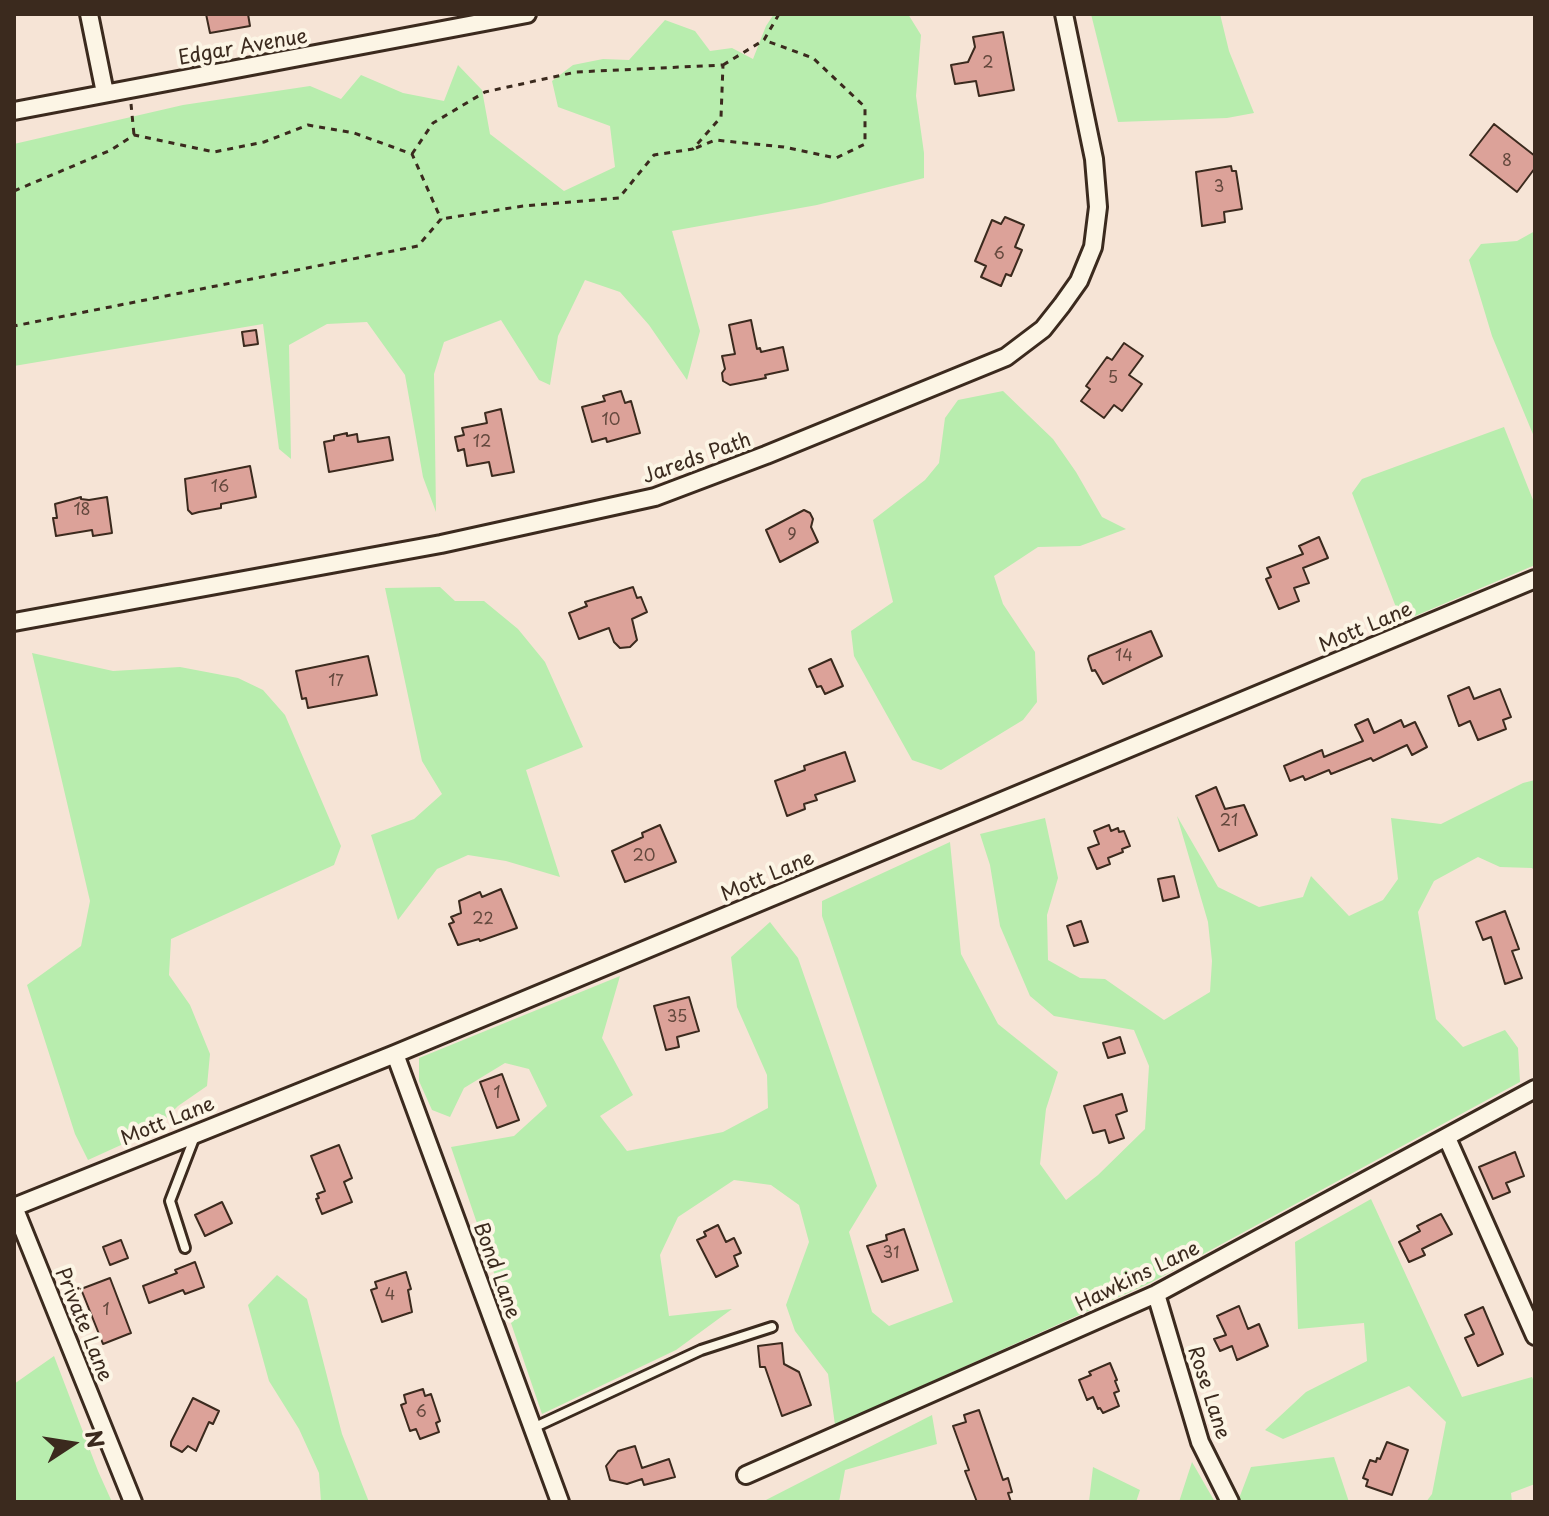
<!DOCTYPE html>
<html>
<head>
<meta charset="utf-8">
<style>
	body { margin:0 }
	#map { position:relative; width:1549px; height:1516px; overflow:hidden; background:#f6e4d6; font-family:"Playpen Sans",sans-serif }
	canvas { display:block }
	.frame { position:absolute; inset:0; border:16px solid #3b2a1e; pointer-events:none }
	.north { position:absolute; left:32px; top:1404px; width:80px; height:80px; -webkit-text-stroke:6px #fcf5e5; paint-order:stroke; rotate:78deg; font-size:22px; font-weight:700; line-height:32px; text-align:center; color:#3b2a1e }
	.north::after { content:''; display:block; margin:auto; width:28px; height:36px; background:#3b2a1e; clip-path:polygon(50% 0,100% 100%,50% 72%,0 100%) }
</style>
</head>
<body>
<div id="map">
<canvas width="1549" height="1516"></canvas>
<div class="frame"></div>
<div class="north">N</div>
</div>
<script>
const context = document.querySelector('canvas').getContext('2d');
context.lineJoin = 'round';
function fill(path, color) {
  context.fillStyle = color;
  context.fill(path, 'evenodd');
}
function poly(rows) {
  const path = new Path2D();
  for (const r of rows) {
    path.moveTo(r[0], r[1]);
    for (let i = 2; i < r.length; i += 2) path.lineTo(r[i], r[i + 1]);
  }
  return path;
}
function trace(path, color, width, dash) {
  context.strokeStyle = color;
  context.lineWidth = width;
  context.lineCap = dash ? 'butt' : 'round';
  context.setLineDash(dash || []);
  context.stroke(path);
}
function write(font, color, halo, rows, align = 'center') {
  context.font = font + ' "Playpen Sans",sans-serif';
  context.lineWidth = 8;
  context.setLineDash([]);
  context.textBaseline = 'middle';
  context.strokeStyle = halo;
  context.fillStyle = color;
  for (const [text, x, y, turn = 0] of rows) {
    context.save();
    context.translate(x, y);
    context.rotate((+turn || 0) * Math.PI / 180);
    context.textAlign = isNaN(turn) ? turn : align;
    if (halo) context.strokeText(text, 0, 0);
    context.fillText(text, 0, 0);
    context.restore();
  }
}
fill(poly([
	[774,14,908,14,921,35,916,96,924,153,924,178,817,205,672,231,700,331,687,380,649,325,620,292,585,280,558,336,550,385,539,380,501,320,444,342,434,374,436,512,423,477,405,375,367,322,327,324,289,345,291,459,279,449,263,324,14,366,14,144,183,105,310,86,341,99,361,75,403,93,444,101,458,65,482,90,490,134,564,191,615,167,610,126,558,107,552,81,573,65,603,59,629,60,665,20,695,31,710,51,732,48,753,59,766,26],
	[1091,14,1220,14,1229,51,1254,113,1227,118,1118,122],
	[1535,231,1535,439,1492,336,1469,260,1481,244,1517,241],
	[1003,391,1053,439,1076,472,1102,517,1126,529,1080,546,1038,547,994,576,1003,604,1035,652,1037,702,1023,720,941,770,912,760,854,656,851,631,893,602,873,520,925,480,939,463,945,418,958,400],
	[1504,427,1535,505,1535,565,1408,619,1399,615,1352,493,1362,479],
	[440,587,455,601,484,601,518,629,545,662,583,747,526,770,560,877,506,861,468,855,437,869,398,920,371,835,414,819,442,794,422,761,385,588],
	[32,653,113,671,180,667,238,678,263,690,285,715,341,846,334,865,171,939,169,975,190,1005,210,1054,207,1086,178,1106,154,1130,88,1160,75,1134,27,985,81,946,90,901],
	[1535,780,1535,871,1532,868,1500,867,1478,857,1434,881,1418,912,1436,1019,1463,1047,1505,1030,1518,1048,1520,1082,1150,1283,835,1425,828,1374,795,1331,786,1305,809,1242,799,1205,771,1185,734,1180,678,1217,660,1255,669,1316,732,1309,676,1350,542,1414,451,1147,514,1136,547,1106,529,1069,505,1063,464,1088,450,1117,432,1110,419,1081,419,1058,620,976,602,1038,633,1095,600,1116,627,1151,723,1132,768,1108,767,1075,737,1007,731,957,770,922,798,958,877,1186,849,1232,872,1312,889,1326,953,1302,822,916,822,901,950,842,961,954,998,1024,1058,1072,1046,1109,1040,1164,1066,1200,1098,1175,1145,1129,1149,1066,1134,1030,1054,1016,1030,996,1000,926,990,865,980,834,1045,818,1058,878,1047,915,1048,960,1080,978,1105,979,1164,1020,1210,992,1212,961,1208,922,1177,816,1218,887,1259,907,1303,897,1311,876,1349,916,1383,900,1398,879,1391,818,1441,824,1523,783],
	[1371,1199,1462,1397,1532,1377,1535,1384,1535,1484,1511,1493,1512,1502,1426,1502,1432,1494,1446,1422,1409,1386,1283,1439,1265,1430,1306,1392,1367,1361,1364,1323,1298,1329,1295,1242],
	[277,1275,307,1299,342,1434,369,1502,321,1502,319,1473,299,1429,269,1381,248,1305],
	[54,1356,98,1471,112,1502,14,1502,14,1384],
	[932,1415,937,1444,845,1470,839,1502,762,1502],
	[1334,1457,1349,1502,1238,1501,1251,1467],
	[1192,1462,1215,1502,1179,1502],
	[1093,1467,1140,1490,1136,1502,1089,1502]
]), '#b8edae');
const building = poly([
	[206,14,248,14,250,26,210,33,206,14],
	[1003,32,1014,90,979,96,976,81,955,84,951,65,968,62,975,47,973,37,1003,32],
	[1494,124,1535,156,1535,168,1517,192,1470,155,1494,124],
	[1231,166,1232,171,1236,171,1242,209,1224,212,1225,222,1202,226,1196,172,1231,166],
	[1005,217,1024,225,1015,247,1022,250,1011,276,1006,274,1001,286,981,277,986,266,975,261,992,220,1001,224,1005,217],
	[751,320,757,349,760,348,761,352,783,347,788,370,765,375,766,378,730,385,723,381,722,373,725,369,722,356,735,354,729,325,751,320],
	[256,330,258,344,244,346,242,332,256,330],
	[1124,343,1143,356,1129,375,1142,384,1122,411,1114,405,1104,418,1081,401,1090,389,1086,386,1107,357,1112,360,1124,343],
	[621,391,625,403,631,401,640,433,607,442,606,438,592,442,582,407,605,401,603,396,621,391],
	[501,409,514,472,492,476,489,462,467,466,464,449,458,451,455,437,464,435,462,428,487,423,485,413,501,409],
	[347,433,347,436,357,434,358,442,389,437,393,460,329,472,324,442,334,440,334,436,347,433],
	[250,466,256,497,221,504,221,508,199,512,192,514,188,510,185,479,250,466],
	[81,497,81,499,89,500,107,497,112,533,93,536,92,530,56,536,53,518,57,518,55,504,81,497],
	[804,510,810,513,813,519,811,527,818,542,780,562,766,530,804,510],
	[1319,537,1328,558,1303,568,1309,583,1294,588,1299,601,1279,609,1266,579,1271,577,1267,568,1303,554,1299,546,1319,537],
	[633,587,637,598,641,597,647,612,632,619,637,640,630,647,620,648,614,642,609,628,579,639,569,613,587,606,585,602,633,587],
	[1151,631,1162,656,1103,684,1095,670,1092,671,1088,659,1089,656,1151,631],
	[368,656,377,695,308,708,306,698,302,699,296,671,368,656],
	[831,659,843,686,825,694,821,686,817,687,809,669,831,659],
	[1469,687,1474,699,1500,689,1511,717,1503,720,1506,729,1478,740,1470,721,1459,726,1448,696,1469,687],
	[1368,719,1374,733,1401,720,1404,727,1415,722,1427,747,1412,755,1407,745,1373,761,1371,758,1331,774,1329,770,1305,780,1303,776,1290,781,1284,766,1322,750,1324,757,1363,741,1355,725,1368,719],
	[845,752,855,781,815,795,817,800,804,804,805,809,787,816,775,781,805,770,804,766,845,752],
	[1216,787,1225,809,1244,805,1257,835,1219,851,1196,796,1216,787],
	[660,825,676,862,625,882,612,851,643,837,642,833,660,825],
	[1109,825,1111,831,1118,828,1119,832,1124,831,1130,846,1122,849,1123,852,1108,858,1110,864,1097,869,1088,848,1099,844,1094,831,1109,825],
	[1174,876,1179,897,1163,901,1158,879,1174,876],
	[501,889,517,928,480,941,479,939,458,945,449,924,454,922,451,917,461,913,459,901,480,892,482,897,501,889],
	[1505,911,1519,949,1512,951,1522,978,1505,984,1491,937,1483,940,1476,922,1505,911],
	[1081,921,1088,942,1074,946,1067,926,1081,921],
	[689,997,699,1031,677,1037,679,1047,666,1050,654,1006,689,997],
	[1120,1037,1125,1053,1108,1058,1103,1043,1120,1037],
	[502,1074,519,1120,497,1128,480,1082,502,1074],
	[1122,1094,1127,1111,1116,1115,1124,1138,1109,1143,1105,1130,1093,1133,1084,1106,1122,1094],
	[339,1145,352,1178,344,1182,352,1202,322,1214,316,1199,319,1198,317,1194,325,1191,311,1156,339,1145],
	[1515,1152,1524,1176,1506,1183,1510,1192,1493,1199,1479,1167,1515,1152],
	[222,1202,232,1223,205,1236,195,1215,222,1202],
	[1441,1214,1452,1234,1422,1249,1425,1255,1409,1262,1399,1242,1420,1231,1417,1226,1441,1214],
	[718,1225,726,1242,734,1238,741,1253,734,1256,738,1266,716,1277,697,1240,706,1236,704,1232,718,1225],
	[904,1229,918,1270,882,1282,867,1246,887,1240,886,1235,904,1229],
	[121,1240,128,1258,110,1265,103,1247,121,1240],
	[195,1262,204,1287,185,1294,183,1290,149,1303,143,1286,177,1273,175,1270,195,1262],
	[406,1272,411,1289,408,1290,412,1312,382,1322,371,1290,377,1288,375,1282,406,1272],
	[110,1278,131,1333,103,1344,81,1289,110,1278],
	[1239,1306,1248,1329,1259,1324,1268,1346,1237,1360,1232,1346,1220,1351,1214,1339,1226,1335,1217,1316,1239,1306],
	[1483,1307,1503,1354,1478,1366,1465,1338,1474,1334,1465,1315,1483,1307],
	[782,1343,784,1364,799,1372,811,1405,782,1416,765,1367,760,1367,758,1346,782,1343],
	[1110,1363,1117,1380,1115,1381,1119,1391,1114,1393,1119,1406,1103,1413,1100,1408,1098,1409,1093,1397,1087,1400,1079,1380,1091,1375,1089,1372,1110,1363],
	[423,1389,425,1396,431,1394,440,1421,436,1423,439,1432,420,1439,416,1429,410,1431,401,1405,406,1403,404,1395,423,1389],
	[193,1398,219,1411,213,1424,209,1422,196,1451,188,1446,182,1452,171,1446,171,1442,193,1398],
	[979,1410,1003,1480,1008,1478,1012,1492,1008,1493,1011,1502,977,1502,965,1471,969,1470,953,1426,966,1422,964,1415,979,1410],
	[1387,1442,1408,1450,1392,1495,1366,1486,1368,1480,1363,1478,1370,1460,1376,1462,1377,1458,1380,1459,1387,1442],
	[635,1446,642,1468,669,1459,675,1477,644,1485,642,1479,627,1484,610,1480,606,1466,618,1451,635,1446]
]);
fill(building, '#dca299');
trace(building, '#3b2a1e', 2);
const service = poly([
	[185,1248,170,1201,195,1136],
	[533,1428,701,1350,772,1327]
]);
const minor = poly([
	[89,14,105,93],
	[14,111,527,14],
	[14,622,441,544,655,497,766,455,1006,357,1043,329,1062,305,1079,281,1093,247,1098,207,1094,159,1064,14],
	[395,1054,560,1502],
	[1447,1138,1535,1336],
	[14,1207,395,1054,1535,579],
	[14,1207,133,1502],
	[1156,1294,1200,1442,1230,1502],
	[746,1475,1156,1294,1535,1089]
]);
trace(service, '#3b2a1e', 14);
trace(minor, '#3b2a1e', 22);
trace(poly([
	[723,65,764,40,779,14],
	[131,104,134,135],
	[696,148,715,140,784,147,836,158,865,144,865,107,813,58,764,40],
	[412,154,433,123,485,92,576,72,723,65,721,117,693,149,654,155,619,198,523,206,441,219],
	[14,191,111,150,134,135,214,152,264,142,308,125,354,133,412,154,441,219,418,246,14,326]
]), '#3b2a1e', 3, [6, 6]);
trace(service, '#fcf5e5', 8);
trace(minor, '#fcf5e5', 16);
write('16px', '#63483d', null, [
	["2",988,64],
	["8",1507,162],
	["3",1219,188],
	["6",999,255],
	["5",1113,379],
	["10",611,421],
	["12",482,443],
	["16",220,488],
	["18",82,511],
	["9",792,536],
	["14",1124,657],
	["17",336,682],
	["21",1229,822],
	["20",644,857],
	["22",483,920],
	["35",677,1018],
	["1",497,1094],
	["31",891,1254],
	["4",390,1296],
	["1",106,1311],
	["6",421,1413]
]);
write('20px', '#3b2a1e', '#fcf5e5', [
	["Edgar Avenue",243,48,-10],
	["Jareds Path",697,459,-20],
	["Mott Lane",1366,628,-23],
	["Mott Lane",768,877,-23],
	["Mott Lane",168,1122,-22],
	["Bond Lane",496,1271,70],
	["Hawkins Lane",1138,1277,-26],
	["Private Lane",83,1325,68],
	["Rose Lane",1208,1393,72]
]);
</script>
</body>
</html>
